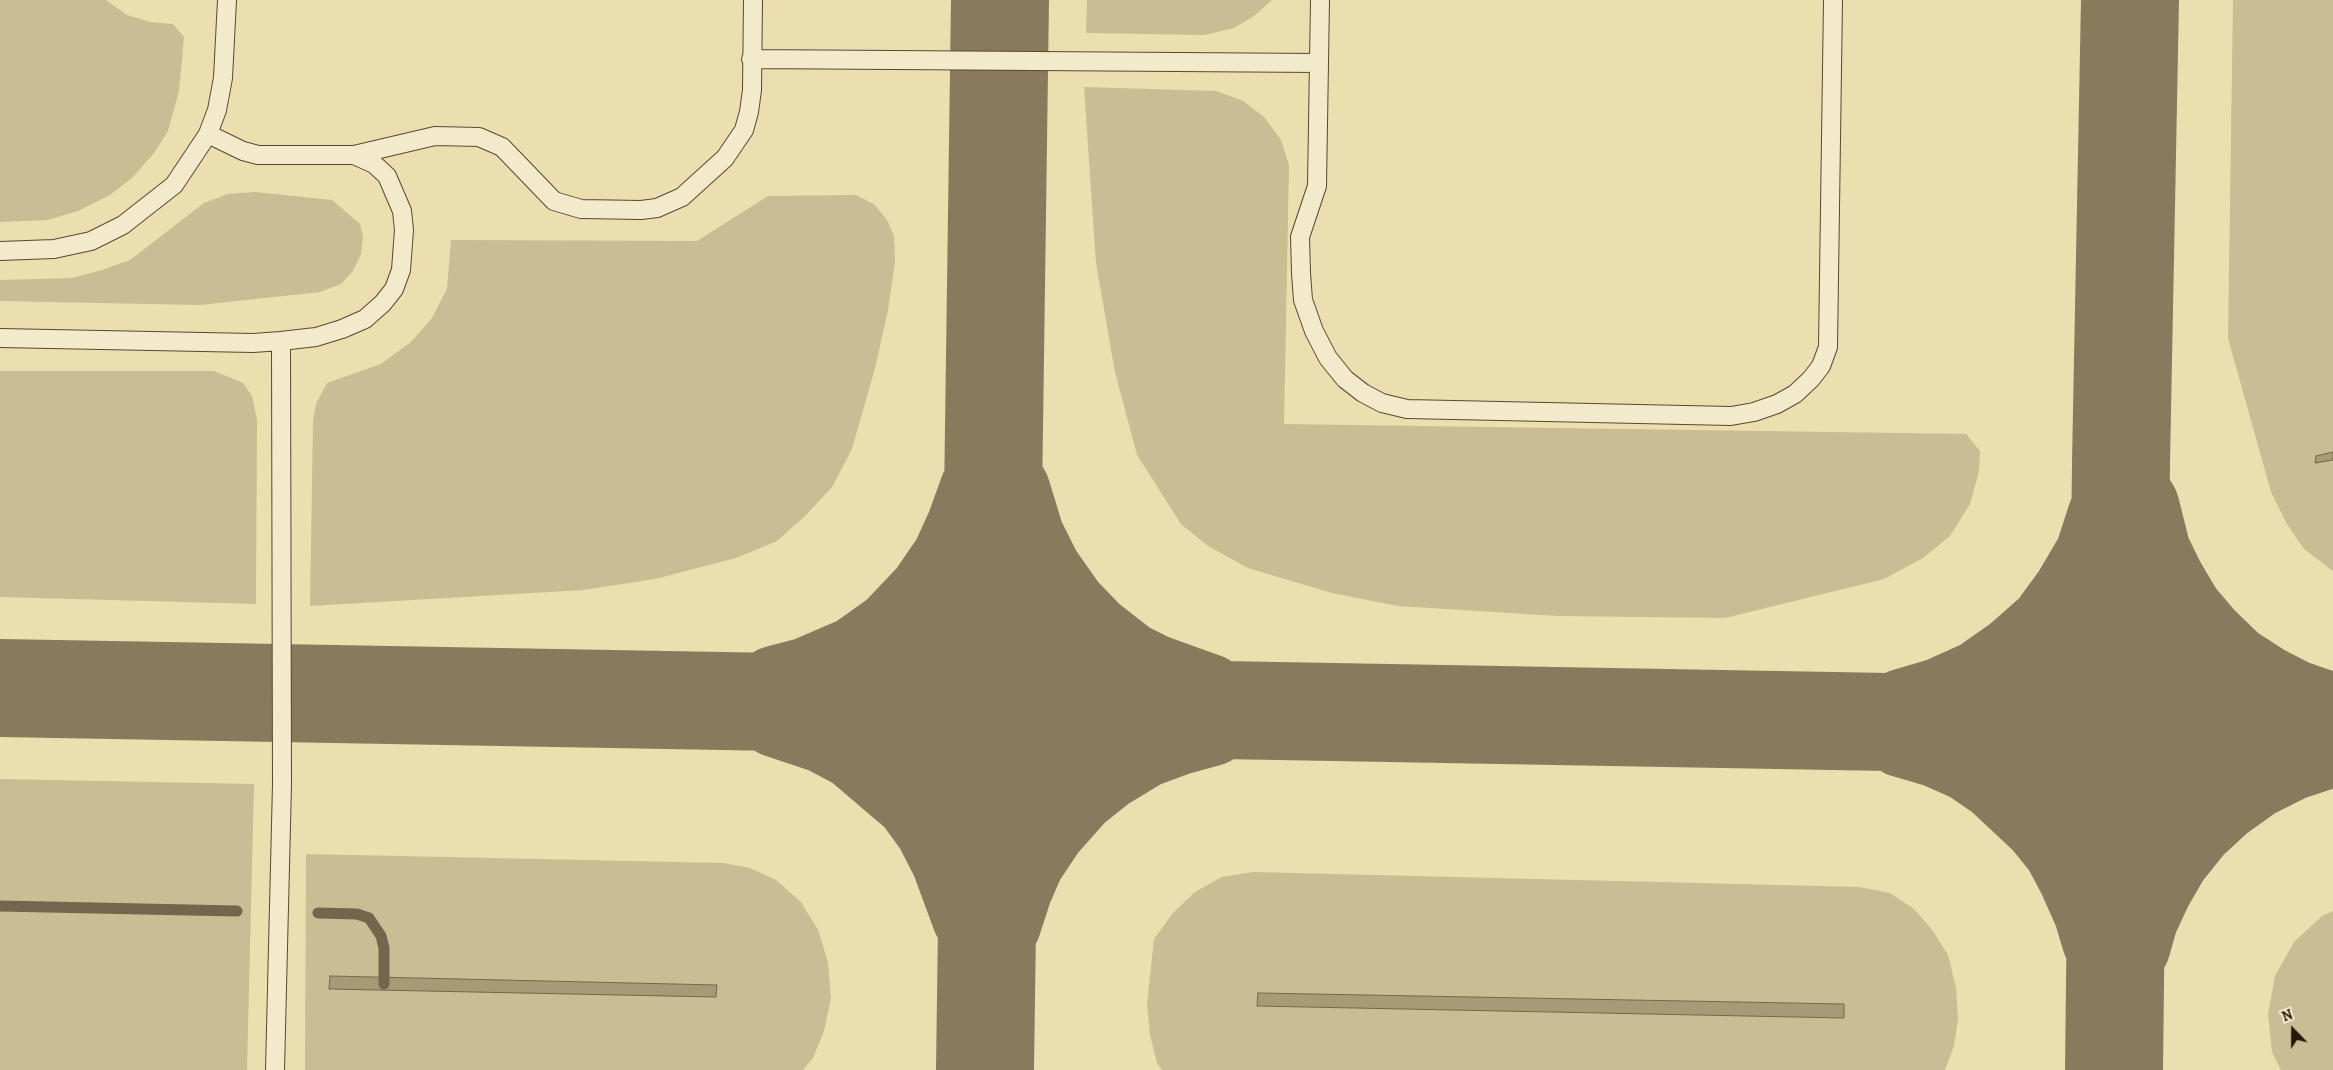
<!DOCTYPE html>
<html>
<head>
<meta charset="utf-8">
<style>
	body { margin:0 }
	#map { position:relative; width:2333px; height:1070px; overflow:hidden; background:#ebdeaf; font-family:Alegreya,serif }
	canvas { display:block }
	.north { position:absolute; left:2268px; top:1005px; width:50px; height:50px; -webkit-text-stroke:4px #f2eacb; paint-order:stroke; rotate:338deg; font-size:14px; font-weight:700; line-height:20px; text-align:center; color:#28150b }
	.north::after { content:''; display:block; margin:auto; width:18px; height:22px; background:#28150b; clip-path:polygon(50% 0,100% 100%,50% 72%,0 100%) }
</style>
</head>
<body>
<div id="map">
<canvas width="2333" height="1070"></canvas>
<div class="north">N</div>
</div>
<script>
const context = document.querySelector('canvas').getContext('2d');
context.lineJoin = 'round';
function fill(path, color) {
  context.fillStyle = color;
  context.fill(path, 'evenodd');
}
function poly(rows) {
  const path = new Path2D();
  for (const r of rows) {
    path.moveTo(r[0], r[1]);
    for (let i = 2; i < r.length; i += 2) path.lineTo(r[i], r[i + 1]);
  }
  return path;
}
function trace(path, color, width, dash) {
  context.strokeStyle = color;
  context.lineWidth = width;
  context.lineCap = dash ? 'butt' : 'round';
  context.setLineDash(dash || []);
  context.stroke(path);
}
fill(poly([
	[0,0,106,0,127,15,150,22,173,24,184,37,179,91,168,131,154,153,132,178,110,195,78,211,47,220,0,222],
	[1087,0,1272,0,1254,16,1234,28,1205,35,1086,33],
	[2233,0,2333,0,2333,571,2304,549,2287,524,2271,492,2228,338],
	[1084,87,1216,91,1243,101,1264,117,1281,140,1289,165,1284,424,1966,434,1980,451,1979,471,1970,504,1950,536,1923,558,1884,579,1725,618,1558,616,1398,606,1332,593,1248,568,1208,546,1181,524,1137,455,1115,372,1096,263],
	[255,192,332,200,360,224,363,236,361,254,353,271,341,284,320,292,200,305,0,301,0,280,72,278,102,270,130,260,204,203,228,194],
	[856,195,875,205,887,220,894,236,895,262,888,310,875,368,852,449,832,487,806,515,777,541,736,558,655,579,583,590,310,606,313,420,316,404,327,383,381,364,411,342,432,318,447,289,451,240,697,241,768,196],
	[0,371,214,371,243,383,252,396,257,420,256,604,0,597],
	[0,779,254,784,247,1070,0,1070],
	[306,854,723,863,750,868,776,880,801,902,818,930,828,962,831,998,824,1031,813,1058,803,1070,305,1070],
	[330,976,716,985,330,989],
	[1253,872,1859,887,1890,893,1914,909,1933,931,1948,955,1956,988,1958,1019,1954,1046,1945,1070,1162,1070,1157,1063,1150,1035,1147,1004,1154,939,1173,913,1195,892,1222,877],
	[1258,993,1844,1004,1844,1018,1257,1006],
	[2333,911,2333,1070,2281,1070,2272,1052,2268,1014,2275,976,2294,942,2322,916]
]), '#cabc93');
const water = poly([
	[2333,452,2333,460,2315,463,2316,456,2333,452],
	[330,976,717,985,716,997,329,989,330,976],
	[1258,993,1844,1004,1844,1018,1257,1006,1258,993]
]);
fill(water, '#a99a77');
trace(water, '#75654c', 1);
trace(poly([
	[0,906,237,911],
	[318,913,357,914,369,918,381,936,384,948,384,984]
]), '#75654c', 11);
trace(poly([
	[1002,494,1016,540,1034,576,1060,613,1086,640,1123,669,1151,683,1204,702],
	[2131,510,2142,554,2157,585,2176,617,2199,644,2228,672,2259,692,2290,708,2333,723],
	[0,688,2333,730],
	[779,694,810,686,861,664,899,637,935,599,959,564,975,529,988,493],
	[780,709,828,725,860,742,921,794,942,823,959,856,980,913],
	[1907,717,1944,706,1984,688,2021,662,2055,632,2080,598,2103,559,2116,519],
	[1906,729,1940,739,1974,754,2003,774,2049,817,2070,843,2086,873,2102,909,2110,936],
	[993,920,1004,886,1017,856,1039,823,1071,787,1101,763,1139,740,1174,727,1207,718],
	[2122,943,2130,915,2145,883,2163,852,2188,821,2215,796,2250,771,2288,752,2333,737],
	[985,1070,1000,0],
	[2114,1070,2121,463,2130,0]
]), '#8a7a5d', 98);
const lane = poly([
	[1320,0,1317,186,1300,237,1301,273,1303,300,1314,331,1328,358,1345,379,1363,393,1382,403,1407,409,1731,416,1754,412,1777,404,1795,394,1811,379,1821,366,1828,347,1833,0],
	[751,59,1319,63],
	[208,134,243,151,258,155,354,155,435,136,479,137,502,147,554,201,581,209,641,210,657,208,682,197,725,158,744,130,749,112,752,90,753,0],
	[0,251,54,249,91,241,123,225,174,185,208,134,217,110,223,78,227,0],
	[0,338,253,343,281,341,316,337,342,329,365,319,383,303,394,289,401,270,404,230,402,211,387,176,374,164,354,155],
	[275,1070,282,784,281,341]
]);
trace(lane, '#594734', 20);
trace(lane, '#f2eacb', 18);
</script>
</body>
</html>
